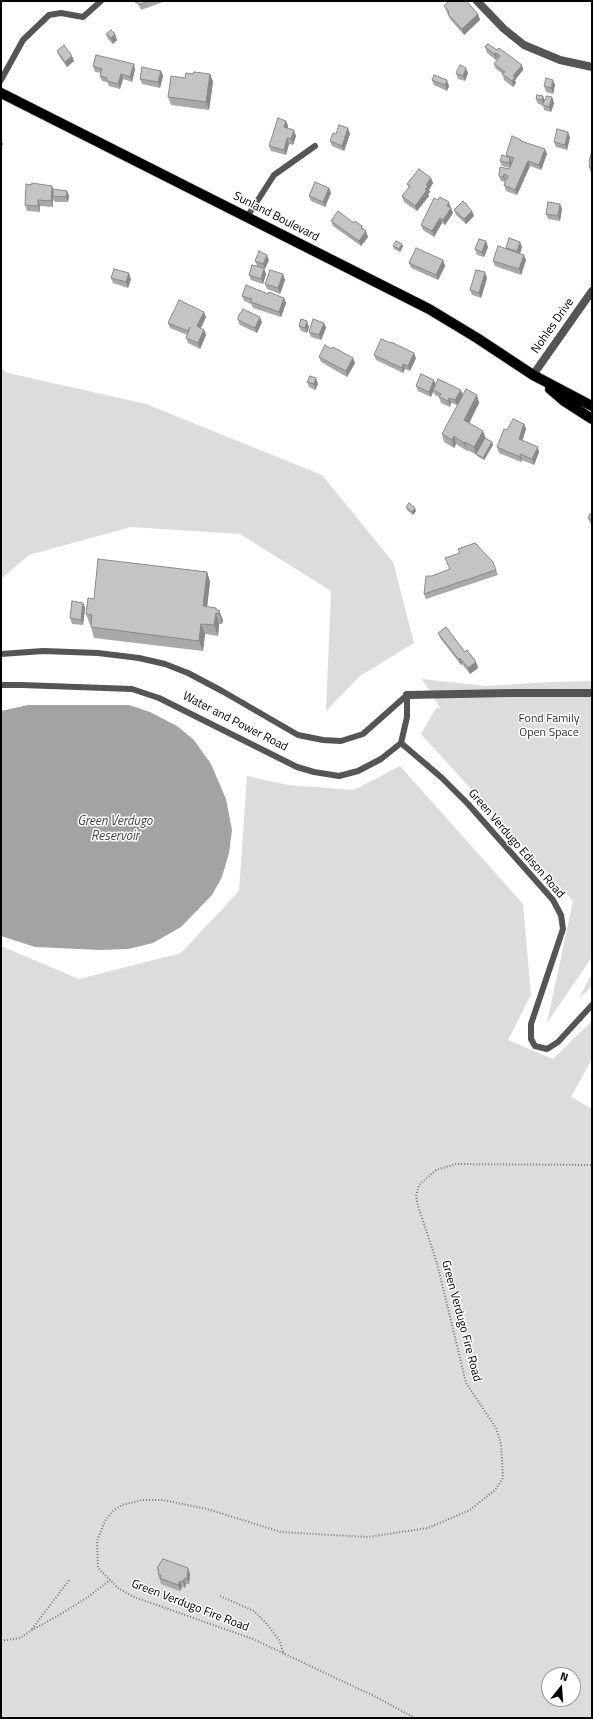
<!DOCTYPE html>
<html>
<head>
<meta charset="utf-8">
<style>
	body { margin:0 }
	#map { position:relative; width:593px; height:1719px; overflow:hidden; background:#fff; font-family:"Titillium Web",sans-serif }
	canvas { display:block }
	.frame { position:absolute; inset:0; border:2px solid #000; pointer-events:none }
	.north { position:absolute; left:541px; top:1667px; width:40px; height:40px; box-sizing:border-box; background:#fff; border:1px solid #999; border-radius:50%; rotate:17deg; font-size:11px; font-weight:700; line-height:16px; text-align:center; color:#000 }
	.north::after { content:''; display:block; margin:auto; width:14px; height:18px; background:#000; clip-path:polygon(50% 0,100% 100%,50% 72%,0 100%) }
</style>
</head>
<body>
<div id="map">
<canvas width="593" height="1719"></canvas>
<div class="frame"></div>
<div class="north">N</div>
</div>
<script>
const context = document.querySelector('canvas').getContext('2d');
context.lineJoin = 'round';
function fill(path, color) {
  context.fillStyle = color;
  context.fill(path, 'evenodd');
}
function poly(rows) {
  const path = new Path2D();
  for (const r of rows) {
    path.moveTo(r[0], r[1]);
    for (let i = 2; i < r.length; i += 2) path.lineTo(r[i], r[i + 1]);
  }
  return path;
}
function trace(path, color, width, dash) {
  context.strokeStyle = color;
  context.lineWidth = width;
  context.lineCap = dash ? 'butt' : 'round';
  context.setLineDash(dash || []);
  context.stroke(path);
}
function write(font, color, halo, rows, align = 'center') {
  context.font = font + ' "Titillium Web",sans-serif';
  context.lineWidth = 3;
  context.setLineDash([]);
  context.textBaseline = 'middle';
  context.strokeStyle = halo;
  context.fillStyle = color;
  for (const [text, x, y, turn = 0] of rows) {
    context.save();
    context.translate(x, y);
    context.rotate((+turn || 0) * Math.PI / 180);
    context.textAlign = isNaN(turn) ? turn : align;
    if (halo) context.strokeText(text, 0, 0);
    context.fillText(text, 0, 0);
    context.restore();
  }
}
fill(poly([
	[1,368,8,373,146,404,322,475,393,562,414,643,360,676,326,711,331,591,240,534,131,527,29,555,1,579],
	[422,679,486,686,551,682,592,681,592,957,547,1023,573,901,421,734,436,708,440,708],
	[400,766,523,904,531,995,508,1040,553,1059,592,1021,592,1059,571,1097,592,1109,592,1718,1,1718,1,946,79,979,181,953,239,891,247,776,288,785,354,790],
	[549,1675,573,1675,573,1699,549,1699],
	[592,973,592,986,579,998]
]), '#dcdcdc');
fill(poly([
	[28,705,129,705,150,712,177,726,194,740,211,764,226,799,232,830,229,853,222,877,212,895,181,927,153,943,128,949,100,950,35,947,1,936,1,711]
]), '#a3a3a3');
const primary = poly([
	[1,93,429,309,477,338,533,375,592,406],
	[550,389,564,401,592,419]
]);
trace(primary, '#dbdbdb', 12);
trace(poly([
	[220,1596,254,1611,267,1624,279,1640,284,1654],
	[32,1629,70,1579],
	[1,1641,20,1638,32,1630,61,1614,88,1597,110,1580],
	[415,1718,376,1697,253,1639,134,1597,118,1588,98,1568,97,1541,105,1521,113,1511,122,1505,142,1500,163,1500,207,1509,281,1532,368,1537,428,1528,470,1510,495,1490,503,1478,501,1444,496,1428,466,1383,437,1263,418,1206,416,1196,419,1185,436,1170,456,1164,592,1165]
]), '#777', 2, [1, 2]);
trace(poly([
	[1,80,23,40,49,15,61,13,83,17,101,1],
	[247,217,274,175,315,146],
	[1,654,43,651,98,653,139,658,165,664,188,673,222,691,298,735,323,740,341,741,363,734,407,695],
	[1,685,22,685,132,689,159,698,297,767,314,772,339,776,358,771,381,759,401,743,407,717,407,695],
	[401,743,442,778,468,804,553,900,561,915,563,929,531,1024,531,1039,535,1046,547,1049,558,1042,592,1005]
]), '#555', 6);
trace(poly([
	[477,1,504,29,524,45,560,60,592,67],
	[533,375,592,291],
	[407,695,508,693,592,693]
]), '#555', 8);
trace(primary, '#000', 10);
fill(poly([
	[134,1,163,1,163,2,141,10,138,3,136,4],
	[446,1,466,1,478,14,480,20,464,35,450,19,444,6,447,3],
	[106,34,117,40,113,44,108,39],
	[485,47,497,50,522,65,523,70,515,80,516,83,513,87,504,80,503,74,496,69,494,64,498,59,497,58,496,60,487,53],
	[57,51,74,61,67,67,59,56],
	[93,66,135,69,132,82,123,79,120,89,109,86,107,82,102,81,100,76,101,73,95,72],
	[161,71,163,76,160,88,142,84,140,79],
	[456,73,468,73,465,81,458,79],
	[193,74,210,74,213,82,209,110,171,105,168,97,185,78],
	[432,80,449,86,447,91,434,85],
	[555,85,553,94,546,92,544,86],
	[552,97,554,103,551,112,544,110,543,105,538,104,536,99,545,100],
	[286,121,288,126,288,128,296,136,293,145,289,144,286,155,271,151,269,146],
	[336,134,350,134,344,151,332,146,330,141],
	[570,137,567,150,556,147,554,142],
	[521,140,522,141,547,154,541,170,530,166,517,195,506,191,504,185,506,180,505,180,505,182,501,181,499,176,510,168,502,166,500,161,506,157,506,155],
	[592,151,592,173,591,173,589,167,590,165,589,161],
	[431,178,433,183,429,190,430,192,428,194,429,196,417,211,404,202,402,196,409,188,407,184],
	[329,188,331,193,325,207,311,201,309,196],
	[53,190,67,191,69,196,68,202,55,202,53,199,53,207,40,206,40,212,27,211,25,205],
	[560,204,562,209,560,221,548,219,546,214],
	[451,208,453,213,445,225,442,223,434,237,423,230,421,225],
	[454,210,474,216,466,224,456,215],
	[331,221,354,223,362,226,363,229,368,237,361,246,333,226],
	[486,241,488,247,484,257,477,255,475,249],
	[520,242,522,247,520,254,526,260,521,275,495,266,493,261,507,249,506,248],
	[393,246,403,246,400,252,394,249],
	[269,260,265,269,264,269,266,274,263,284,251,280,249,275,257,266,255,261],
	[443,260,445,266,438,280,411,268,409,263],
	[283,274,285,280,280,294,267,289,265,284],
	[111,278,131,279,128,288,113,283],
	[487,278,481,298,472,295,470,290],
	[268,294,284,298,286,303,281,317,253,308,251,304,244,301,242,296],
	[206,317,201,328,204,330,206,335,200,349,188,343,186,338,187,335,170,328,168,323],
	[238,320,262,322,257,333,240,325],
	[324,323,326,328,321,340,311,337,309,332],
	[299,326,309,327,307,333,301,331],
	[332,349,353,358,355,363,347,377,321,362,319,357],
	[374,355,416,358,410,371,405,369,403,373,376,360],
	[307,382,318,384,315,390,309,387],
	[436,384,463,395,457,405,451,403,450,407,441,403,439,397,435,395,433,392,431,397,418,391,416,386],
	[477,395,479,403,469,423,486,439,492,442,493,445,484,460,477,456,477,455,467,450,467,451,456,444,454,448,444,442,442,434],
	[524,424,526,429,522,441,539,452,534,465,522,460,521,462,499,453,497,447,507,430],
	[406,507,416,511,413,515,407,510],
	[592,515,592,524,590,523,588,518],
	[493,562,498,575,426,599,424,594,432,576],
	[207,572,210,582,207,607,217,610,223,620,222,624,219,624,218,636,205,634,203,651,94,638,91,627,91,625,90,625,86,614,94,599],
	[83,603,85,608,83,625,72,624,70,618],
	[438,633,465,652,476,662,478,668,470,674,462,664,461,665,440,638],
	[157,1568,190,1574,189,1584,186,1584,185,1588,182,1587,180,1591,161,1584,158,1574,158,1572]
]), '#a9a9a9');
fill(poly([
	[478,14,480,20,464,35,462,29],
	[115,34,117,40,113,44,111,38],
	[496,53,497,58,496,60,494,54],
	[72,56,74,61,67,67,65,62],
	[134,64,135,69,132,82,130,77],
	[522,65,523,70,515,80,516,83,513,87,512,81,513,76],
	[466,68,468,73,465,81,463,76],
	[161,71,163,76,160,88,158,82],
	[121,74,123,79,120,89,118,84],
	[210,74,213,82,209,110,206,102],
	[447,80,449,86,447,91,445,85],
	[553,80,555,85,553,94,551,88],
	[543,96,545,101,544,105,542,100],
	[552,97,554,103,551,112,549,107],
	[286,121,288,126,286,132,284,127],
	[348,128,350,134,344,151,342,146],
	[294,130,296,136,293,145,291,139],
	[568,132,570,137,567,150,565,145],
	[287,138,289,144,286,155,284,150],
	[1,139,3,144,1,149],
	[545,149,547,154,541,170,539,165],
	[510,158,512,163,511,169,509,163],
	[528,161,530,166,517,195,515,190],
	[504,174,505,180,505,182,503,177],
	[431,178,433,183,429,190,430,192,428,194,429,196,417,211,415,206,425,189,426,185],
	[52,186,54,191,53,196,53,207,51,201],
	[329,188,331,193,325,207,323,202],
	[67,191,69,196,68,202,66,197],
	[38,200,40,206,40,212,38,206],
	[449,202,451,208,450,209,451,208,453,213,445,225,443,220,447,206],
	[560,204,562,209,560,221,558,216],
	[472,211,474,216,466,224,464,219],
	[440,218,442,223,434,237,432,231],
	[366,231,368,237,361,246,359,241],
	[486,241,488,247,484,257,482,252],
	[520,242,522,247,519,256,517,251],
	[402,244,403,246,400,252,399,249],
	[267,255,269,260,265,269,263,264],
	[524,255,526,260,521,275,519,269],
	[443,260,445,266,438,280,436,275],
	[264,268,266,274,263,284,261,279],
	[485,272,487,278,481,298,479,293],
	[129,273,131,279,128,288,126,282],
	[283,274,285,280,280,294,278,288],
	[284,298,286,303,281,317,279,312],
	[204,312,206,317,199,332,197,326],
	[260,317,262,322,257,333,255,328],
	[307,321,309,327,307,333,305,328],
	[324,323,326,328,321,340,319,335],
	[204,330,206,335,200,349,198,343],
	[414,353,416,358,410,371,408,366],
	[353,358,355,363,347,377,346,371],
	[403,364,405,369,403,373,402,368],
	[316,378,318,384,315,390,314,384],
	[434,380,436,385,433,390,433,392,431,397,429,392],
	[461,390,463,395,457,405,455,400],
	[477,395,479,403,467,428,464,420],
	[449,398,451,403,450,407,448,401],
	[524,424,526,429,521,445,519,439],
	[483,431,486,439,476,454,476,455,474,447],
	[454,436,456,444,454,448,452,440],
	[465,442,467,450,467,451,464,443],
	[492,442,493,445,484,460,483,458],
	[538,447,539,452,534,465,532,459],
	[520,454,522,460,521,462,520,457],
	[415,508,416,511,413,515,412,512],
	[207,572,210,582,206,616,203,606],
	[83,603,85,608,83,625,81,620],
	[219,610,223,620,222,624,219,614],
	[216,613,219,624,218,636,214,625],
	[201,624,205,634,203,651,199,641],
	[460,658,462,664,461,665,459,660],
	[476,662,478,668,470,674,468,668],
	[188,1568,190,1574,189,1584,187,1578],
	[184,1579,186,1584,185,1588,183,1582],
	[180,1581,182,1587,180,1591,178,1585]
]), '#898989');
const building = poly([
	[137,1,149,1,139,5,137,1],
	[449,1,466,1,478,14,462,29,448,14,449,12,444,6,449,1],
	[111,30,115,34,111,38,106,34,111,30],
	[488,44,497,50,499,48,522,65,513,76,515,77,512,81,502,74,505,72,494,64,500,56,496,53,494,54,485,47,488,44],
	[64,45,72,56,65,62,57,51,64,45],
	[96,55,134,64,130,77,121,74,118,84,107,81,107,78,100,76,102,69,93,66,96,55],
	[460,65,466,68,463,76,456,73,460,65],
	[142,67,161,71,158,82,140,79,142,67],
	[194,72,210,74,206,102,168,97,171,76,185,78,186,73,193,74,194,72],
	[434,75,447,80,445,85,432,80,434,75],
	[546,78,553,80,551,88,544,86,546,78],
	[537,95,543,96,542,100,536,99,537,95],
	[547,96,552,97,549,107,542,105,547,96],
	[278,118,286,121,284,127,294,130,291,139,287,138,284,150,269,146,278,118],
	[339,125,348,128,342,146,330,141,333,133,336,134,339,125],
	[557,129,568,132,565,145,554,142,557,129],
	[512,136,521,140,521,141,545,149,539,165,528,161,515,190,504,185,508,176,504,174,503,177,499,176,499,173,500,167,509,169,510,167,514,158,506,155,512,136],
	[592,151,592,168,589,167,590,163,589,161,592,151],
	[502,155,510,158,509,163,500,161,502,155],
	[419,169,431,178,426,185,428,187,425,189,427,190,415,206,402,196,410,186,407,184,419,169],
	[315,182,329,188,323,202,309,196,315,182],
	[32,183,52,186,51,201,38,200,38,206,25,205,26,184,32,185,32,183],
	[53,189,67,191,66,197,53,196,53,189],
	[440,197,449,202,447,206,451,208,443,220,440,218,432,231,421,225,434,198,438,200,440,197],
	[463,201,472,211,464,219,454,210,463,201],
	[548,202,560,204,558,216,546,214,548,202],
	[338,211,354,223,355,221,362,226,361,228,366,231,359,241,331,221,338,211],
	[509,238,520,242,517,251,506,248,509,238],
	[479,239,486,241,482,252,475,249,479,239],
	[396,241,402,244,399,249,393,246,396,241],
	[498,246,524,255,519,269,493,261,498,246],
	[416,248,443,260,436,275,409,263,416,248],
	[259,251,267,255,263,264,255,261,259,251],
	[252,265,264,268,261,279,249,275,252,265],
	[114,269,129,273,126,282,111,278,114,269],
	[270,270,283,274,278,288,265,284,270,270],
	[476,270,485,272,479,293,470,290,476,270],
	[246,285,268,294,269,292,284,298,279,312,251,302,252,299,242,296,246,285],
	[179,300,204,312,197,326,204,330,198,343,186,338,190,327,188,331,168,323,179,300],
	[243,309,260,317,255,328,238,320,238,317,243,309],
	[301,319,307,321,305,328,299,326,301,319],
	[313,319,324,323,319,335,309,332,313,319],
	[381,339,391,343,391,342,414,353,408,366,403,364,402,368,374,355,381,339],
	[325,345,332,349,333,347,353,358,346,371,319,357,325,345],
	[421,374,434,380,429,392,416,386,421,374],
	[310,376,316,378,314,384,307,382,310,376],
	[438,379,461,390,455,400,449,398,448,401,439,397,441,394,433,390,438,379],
	[466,389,477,395,464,420,483,431,474,447,465,442,464,443,454,436,452,440,442,434,466,389],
	[513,419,524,424,519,439,538,447,532,459,520,454,520,457,497,447,504,429,507,430,513,419],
	[485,438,492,442,483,458,476,454,485,438],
	[409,503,415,508,412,512,406,507,409,503],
	[590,514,592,515,592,520,588,518,590,514],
	[475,543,493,562,496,570,424,594,426,576,432,576,450,569,445,558,460,553,458,549,475,543],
	[98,559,207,572,203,606,216,608,216,610,219,610,219,614,216,613,214,625,201,624,199,641,91,627,92,615,86,614,88,598,94,599,98,559],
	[72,601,83,603,81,620,70,618,72,601],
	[446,627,465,652,467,650,476,662,468,668,460,658,459,660,438,633,446,627],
	[163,1559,188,1568,187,1578,184,1579,183,1582,180,1581,178,1585,160,1578,161,1575,158,1574,159,1570,157,1568,163,1559]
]);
fill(building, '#c4c4c4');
trace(building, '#898989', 1);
write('12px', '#000', '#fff', [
	["Sunland Boulevard",276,217,27],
	["Nohles Drive",553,326,-55],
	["Water and Power Road",235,722,27],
	["Green Verdugo Edison Road",516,844,49],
	["Green Verdugo Fire Road",461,1321,75],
	["Green Verdugo Fire Road",190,1606,21]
]);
write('12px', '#333', '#fff', [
	["Fond Family",549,719],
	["Open Space",549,733]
]);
write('italic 13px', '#444', '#fff', [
	["Green Verdugo",115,822],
	["Reservoir",115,837]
]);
</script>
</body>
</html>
